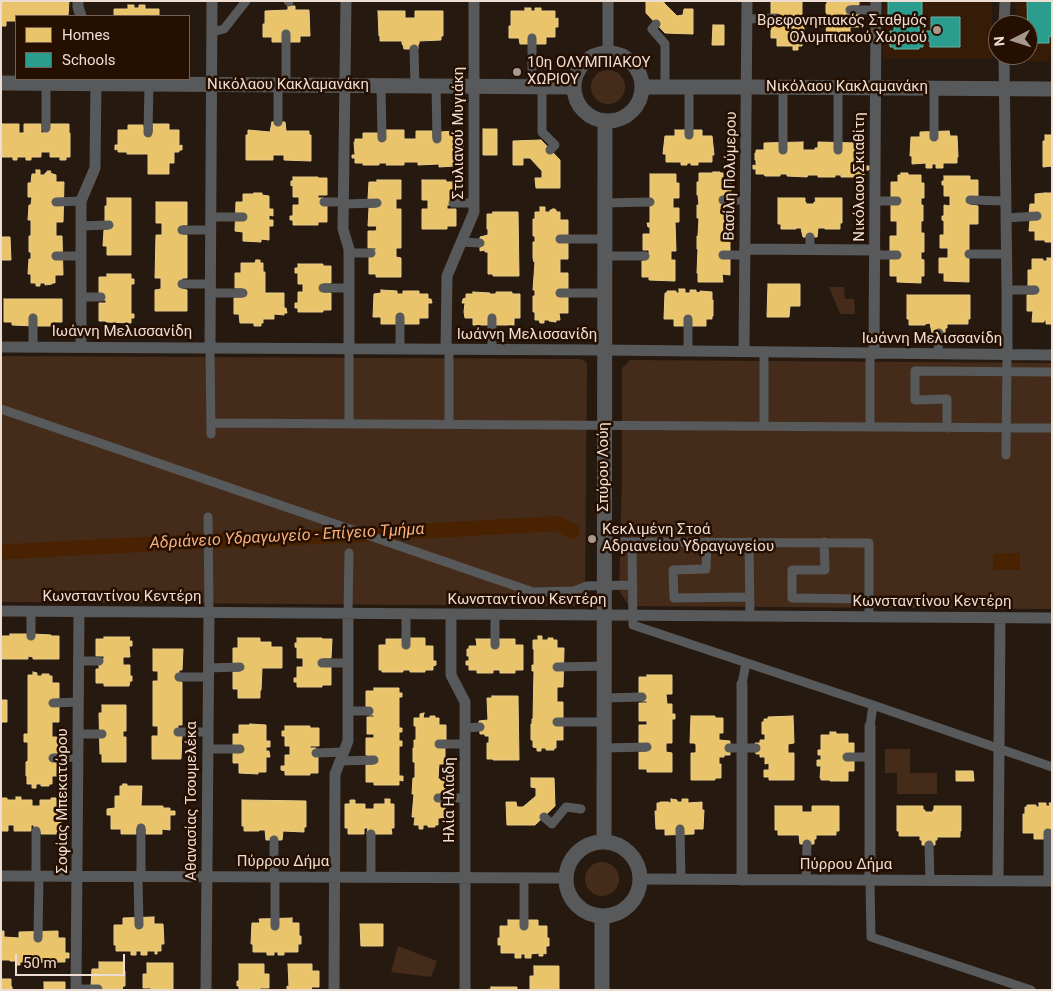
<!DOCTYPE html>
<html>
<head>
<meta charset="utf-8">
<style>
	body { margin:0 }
	#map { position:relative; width:1053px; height:991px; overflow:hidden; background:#261910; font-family:Roboto,sans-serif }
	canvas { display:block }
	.frame { position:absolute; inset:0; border:2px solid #edddd2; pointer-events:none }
	.legend { position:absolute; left:15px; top:15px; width:175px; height:65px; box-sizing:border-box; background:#250f01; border:1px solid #756155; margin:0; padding:6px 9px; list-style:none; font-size:15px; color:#edddd2 }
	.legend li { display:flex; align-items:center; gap:10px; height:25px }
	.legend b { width:25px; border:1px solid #756155 }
	.north { position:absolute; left:988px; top:15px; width:50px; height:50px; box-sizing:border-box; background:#250f01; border:1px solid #756155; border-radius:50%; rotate:265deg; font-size:14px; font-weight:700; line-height:20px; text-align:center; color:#edddd2 }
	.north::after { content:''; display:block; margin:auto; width:18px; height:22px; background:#a7988e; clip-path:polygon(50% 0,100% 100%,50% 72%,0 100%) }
	.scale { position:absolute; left:15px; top:954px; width:110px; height:22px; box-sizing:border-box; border:2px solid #edddd2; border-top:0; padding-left:6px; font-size:15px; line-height:18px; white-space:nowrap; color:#edddd2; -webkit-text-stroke:4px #250f01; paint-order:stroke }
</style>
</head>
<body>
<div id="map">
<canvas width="1053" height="991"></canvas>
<div class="frame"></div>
<ul class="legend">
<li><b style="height:14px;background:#e9c46a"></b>Homes</li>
<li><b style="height:14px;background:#2a9d8f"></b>Schools</li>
</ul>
<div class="north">N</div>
<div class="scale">50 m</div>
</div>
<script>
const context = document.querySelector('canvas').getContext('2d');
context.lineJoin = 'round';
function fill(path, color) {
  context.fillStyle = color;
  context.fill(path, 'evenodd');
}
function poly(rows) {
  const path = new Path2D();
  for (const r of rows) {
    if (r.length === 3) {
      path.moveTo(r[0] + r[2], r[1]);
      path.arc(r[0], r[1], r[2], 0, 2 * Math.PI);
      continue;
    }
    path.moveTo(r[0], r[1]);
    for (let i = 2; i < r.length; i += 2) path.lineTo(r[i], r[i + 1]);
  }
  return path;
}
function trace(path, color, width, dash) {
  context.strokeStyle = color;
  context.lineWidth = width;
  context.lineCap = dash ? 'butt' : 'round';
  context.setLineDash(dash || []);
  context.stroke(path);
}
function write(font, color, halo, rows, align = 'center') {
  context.font = font + ' Roboto,sans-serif';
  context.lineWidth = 5;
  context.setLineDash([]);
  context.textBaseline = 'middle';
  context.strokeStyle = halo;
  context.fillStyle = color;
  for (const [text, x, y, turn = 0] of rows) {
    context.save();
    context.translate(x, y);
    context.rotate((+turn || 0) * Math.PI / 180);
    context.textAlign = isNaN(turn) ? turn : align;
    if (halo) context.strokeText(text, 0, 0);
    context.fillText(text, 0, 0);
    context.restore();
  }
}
fill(poly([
	[883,1,992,1,992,59,883,59],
	[1016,1,1052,1,1052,54,1049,54,1050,61,1022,61,1018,59,1016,55,1028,55,1028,25,1016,25]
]), '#361c06');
fill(poly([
	[608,87,17],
	[829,287,844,287,845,299,854,299,855,314,840,314],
	[1,356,581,359,587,363,585,598,579,606,1,602],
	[630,360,1052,363,1052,609,629,606,619,590,622,479,622,368],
	[885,749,910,749,910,773,937,773,937,794,897,794,897,773,885,773],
	[602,879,17],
	[398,946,437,961,431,977,391,972]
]), '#452c1a');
fill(poly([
	[1020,553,1020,570,993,570,993,554]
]), '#492301');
const homes = poly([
	[1,1,69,1,68,16,16,16,16,21,6,21,6,26,1,26,1,1],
	[646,1,664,1,664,3,677,16,683,15,684,9,693,9,693,34,665,33,646,13,646,1],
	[771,1,802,1,802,22,804,22,804,38,802,38,802,46,798,46,798,50,793,50,793,46,777,46,777,38,771,38,771,1],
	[827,1,859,1,859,5,850,5,850,13,859,13,859,27,850,27,850,36,844,38,841,37,841,36,835,36,835,39,831,39,831,36,826,36,827,13,826,13,826,4,827,4,827,1],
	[128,5,134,5,134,8,139,8,139,5,145,5,145,9,159,9,159,16,114,16,114,9,128,9,128,5],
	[288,6,295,6,295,10,309,10,310,36,300,36,300,42,272,42,272,37,263,37,263,24,265,24,265,11,288,10,288,6],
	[525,8,531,8,531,11,535,11,535,8,541,8,541,11,555,11,555,19,558,18,558,27,555,27,555,37,546,37,546,44,520,44,519,38,509,38,509,26,511,26,511,11,525,11,525,8],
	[378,11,405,11,405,18,415,18,415,11,443,11,443,36,441,36,441,40,419,41,419,44,418,44,418,49,404,49,403,45,402,44,402,41,380,41,380,36,379,36,378,11],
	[713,25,724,25,724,45,712,45,713,25],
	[272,122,285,122,286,131,309,131,309,135,311,135,311,161,284,160,284,155,273,155,273,160,246,160,246,135,248,135,248,130,270,132,272,122],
	[2,124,19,124,19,133,24,133,24,124,41,124,41,133,44,133,44,127,50,124,69,124,69,133,70,133,70,157,66,157,66,160,60,160,60,157,50,157,50,152,41,152,41,157,31,157,31,160,26,160,26,157,17,157,17,160,13,160,13,157,2,157,1,133,2,124],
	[153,124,169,124,169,130,179,130,179,146,182,145,182,150,179,150,179,152,174,152,174,163,169,163,169,174,148,174,148,154,127,154,127,152,118,152,118,149,115,150,115,145,118,145,118,130,128,130,128,125,143,125,144,133,153,133,153,124],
	[483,129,497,129,497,155,483,155,483,129],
	[386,130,404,130,404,139,416,139,416,131,432,131,432,139,437,139,440,132,455,131,455,140,463,140,464,164,455,164,455,166,439,167,439,164,418,165,418,162,404,162,404,165,386,165,387,163,379,163,379,165,363,165,363,163,355,163,355,158,352,158,352,155,355,155,354,142,355,142,355,139,363,139,363,133,378,133,386,130],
	[675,130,702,130,702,136,712,136,714,155,712,155,712,162,698,162,698,165,691,165,691,163,687,163,687,165,681,165,681,162,666,162,666,154,663,154,665,136,675,136,675,130],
	[949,131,950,136,957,136,958,157,957,157,957,163,943,163,943,168,936,168,936,164,932,164,932,168,926,168,926,163,912,164,912,156,910,156,911,137,920,137,920,132,949,131],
	[1045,135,1052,135,1052,166,1043,167,1043,141,1045,141,1045,135],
	[541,140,560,160,560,188,536,188,535,178,542,178,542,171,530,158,523,158,523,165,513,165,513,141,541,140],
	[803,142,803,150,815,150,815,148,818,148,818,142,857,143,857,151,865,151,865,166,869,166,869,170,865,170,864,175,857,175,857,177,841,177,841,175,835,175,835,177,818,177,818,175,808,175,807,177,787,176,787,174,780,174,780,176,765,176,764,174,756,174,756,169,753,169,753,165,756,166,756,160,755,160,755,153,756,153,756,150,764,150,764,143,803,142],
	[36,170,40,170,40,175,45,175,45,173,47,173,47,171,51,171,50,173,56,175,56,182,64,182,63,222,56,222,56,236,62,236,63,275,55,275,55,283,52,283,52,284,45,285,45,283,40,283,40,286,36,286,36,283,31,283,31,274,28,274,29,259,31,259,31,252,29,252,29,236,31,236,31,220,28,220,29,205,31,205,32,197,28,197,28,183,31,183,32,174,36,174,36,170],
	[713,172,720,172,720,173,723,173,723,180,731,180,731,222,723,222,723,235,730,235,730,275,722,274,723,282,698,282,698,273,697,273,698,249,697,249,697,236,698,236,699,218,697,218,697,205,699,205,698,195,697,195,697,182,699,182,699,173,713,173,713,172],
	[901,173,908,173,908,175,921,175,921,183,924,183,924,198,921,198,921,205,923,205,923,221,921,221,921,233,924,233,924,252,921,252,921,259,924,260,924,276,921,276,921,283,897,282,897,276,890,276,890,236,897,236,897,221,891,221,891,182,898,182,898,175,901,175,901,173],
	[650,174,676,174,676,183,679,183,679,198,673,198,673,208,679,208,679,222,675,222,676,251,671,251,671,260,675,260,675,281,649,280,649,277,642,277,642,261,645,261,645,254,649,254,649,250,643,250,643,234,650,234,650,227,648,227,647,223,650,223,650,174],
	[944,176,970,176,970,180,978,180,978,196,970,196,970,205,978,206,978,224,969,224,969,282,944,281,944,273,939,273,939,258,948,258,948,248,940,248,940,235,944,235,944,221,942,220,942,216,944,216,944,205,950,206,950,196,944,196,944,185,942,185,942,181,944,181,944,176],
	[293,177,318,177,318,178,327,178,327,195,318,195,318,198,324,198,327,206,327,222,318,222,318,225,293,225,293,220,290,220,290,216,293,216,293,205,299,205,299,197,293,197,293,185,291,186,291,181,293,181,293,177],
	[377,180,401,180,401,199,396,199,396,209,401,209,401,248,396,248,396,257,401,258,401,277,376,277,376,274,369,274,369,257,371,257,371,250,376,250,376,248,368,248,368,231,376,231,377,226,368,226,369,208,377,208,377,199,368,199,369,182,377,182,377,180],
	[422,180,446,180,446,182,455,182,455,201,453,205,447,205,447,209,456,209,456,226,447,226,447,229,422,229,422,209,428,209,428,200,422,200,422,180],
	[254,193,262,193,262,195,269,196,269,209,273,209,273,216,269,215,269,220,273,220,273,226,269,226,269,240,261,239,261,242,243,241,243,232,235,231,236,202,243,202,243,194,254,194,254,193],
	[1045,193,1052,193,1052,242,1045,242,1045,240,1035,240,1035,231,1029,231,1030,220,1037,221,1037,214,1029,214,1030,204,1035,204,1035,194,1045,193],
	[107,198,131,198,131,255,107,255,107,246,103,246,104,230,109,230,109,223,105,223,105,206,107,206,107,198],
	[778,198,805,198,805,203,806,202,806,204,814,204,814,202,816,202,815,198,842,198,842,223,840,223,840,229,825,229,825,228,818,228,817,237,803,237,801,228,796,228,796,229,781,229,781,224,778,224,778,198],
	[156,202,187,202,187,225,182,225,182,235,187,235,187,278,182,278,182,289,187,290,187,311,155,311,155,290,161,289,161,278,155,278,156,235,162,235,162,223,156,223,156,202],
	[540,207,545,207,545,212,550,212,550,210,552,210,552,209,555,209,557,212,560,212,560,220,568,220,568,259,560,259,560,273,568,273,568,313,559,313,560,320,556,320,556,322,549,321,549,320,544,320,544,323,540,323,539,320,535,320,535,312,533,312,533,296,535,296,535,290,533,290,535,262,534,262,533,258,533,242,535,242,535,236,533,236,533,219,535,219,535,212,540,212,540,207],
	[493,212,518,212,519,276,493,276,493,274,488,274,488,252,485,252,485,250,480,251,480,237,488,235,488,229,487,229,487,214,492,214,493,212],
	[1,237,10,237,11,260,1,260,1,237],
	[1047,258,1052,258,1051,324,1046,324,1046,320,1044,320,1044,322,1032,322,1033,311,1027,311,1027,295,1035,295,1035,285,1028,286,1028,270,1032,270,1032,259,1043,259,1043,261,1047,261,1047,258],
	[256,260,260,260,260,263,263,263,263,272,265,272,265,293,284,293,284,308,286,308,287,313,284,313,284,315,274,314,274,319,263,319,263,323,261,323,261,326,254,326,254,323,240,323,239,314,234,314,234,298,243,298,243,288,235,288,235,273,241,273,241,263,255,263,256,260],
	[298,264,323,264,323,266,331,266,331,283,323,283,323,293,331,293,331,310,323,310,323,312,298,312,298,308,295,308,295,303,298,303,298,292,303,292,303,284,298,284,298,273,295,273,295,268,298,268,298,264],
	[107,274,131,274,131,279,134,279,134,284,131,284,131,314,134,314,134,318,131,318,131,323,106,322,106,321,99,321,99,303,106,303,106,300,101,300,99,294,99,277,107,277,107,274],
	[768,284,800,284,800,306,790,306,789,317,767,317,768,284],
	[679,289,685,289,685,293,690,293,690,290,696,290,696,292,700,293,700,291,712,292,712,300,713,300,713,316,712,316,712,319,706,319,706,326,674,326,674,319,664,319,665,293,667,293,667,291,676,291,676,293,679,293,679,289],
	[381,290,397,291,397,294,403,294,403,291,419,291,419,294,428,294,428,299,431,299,432,303,428,303,428,318,419,318,419,324,381,324,381,317,373,317,374,294,381,293,381,290],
	[473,292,490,293,489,294,496,294,496,292,512,292,512,294,520,294,520,318,514,318,514,325,473,325,473,318,465,318,464,312,465,303,462,303,463,299,466,298,466,294,473,294,473,292],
	[907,295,970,295,970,319,968,319,968,324,947,324,947,328,945,328,945,333,932,333,930,323,925,324,925,325,909,325,909,319,907,319,907,295],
	[4,299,62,299,62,322,53,322,53,326,35,326,12,325,12,322,4,322,4,299],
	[10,634,27,634,26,636,33,636,33,634,51,635,51,636,59,636,59,659,33,659,33,657,28,656,28,659,2,659,1,636,10,636,10,634],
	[538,636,542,636,542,640,548,640,548,638,553,638,553,640,557,640,557,648,564,648,563,687,557,687,557,702,563,702,563,718,557,718,556,724,563,724,563,740,556,740,556,748,554,748,554,750,546,750,546,748,541,748,541,751,537,751,537,748,533,747,533,740,531,740,531,724,532,724,532,719,533,719,534,671,532,671,532,665,534,665,534,649,533,649,533,640,538,640,538,636],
	[104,637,130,637,129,641,132,641,132,646,129,646,130,657,123,657,123,665,130,665,130,676,132,676,132,681,130,681,129,686,104,686,104,683,96,683,96,669,99,669,99,659,104,659,104,656,96,656,96,639,104,639,104,637],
	[238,638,260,638,260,642,271,642,271,647,282,647,282,668,262,668,261,690,260,691,260,698,238,698,238,689,233,689,233,672,240,672,240,663,233,663,233,648,238,648,238,638],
	[297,638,322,638,322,639,332,639,331,658,322,658,322,667,331,667,331,685,322,685,322,687,297,687,297,682,294,682,294,678,297,678,297,667,303,667,303,658,297,658,297,648,295,647,295,643,297,643,297,638],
	[409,638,425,638,425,646,433,646,433,661,436,661,436,665,433,666,433,670,425,670,425,672,410,672,410,670,403,670,403,672,382,672,382,670,379,670,379,645,386,645,386,639,402,639,402,645,409,646,409,638],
	[476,639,492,639,492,645,500,645,499,639,515,639,515,645,523,645,523,670,515,670,515,673,500,673,500,670,493,670,493,673,477,673,477,670,469,670,469,665,466,665,466,661,469,661,469,656,467,656,467,649,469,649,469,646,477,646,476,639],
	[153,649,183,649,182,670,179,670,179,682,182,682,182,725,178,725,178,736,182,736,181,759,152,759,152,736,158,736,158,726,153,726,153,681,158,681,158,671,153,671,153,649],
	[33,672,37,673,37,676,42,676,42,674,49,674,49,676,52,676,52,683,59,683,59,722,52,722,52,737,60,737,59,776,52,776,52,784,49,784,49,786,41,786,41,784,36,784,36,788,32,788,32,784,27,784,27,776,26,776,26,762,28,761,28,742,24,742,24,734,28,734,28,675,33,675,33,672],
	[647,675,672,675,672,694,666,694,667,704,672,704,672,714,675,714,675,719,672,719,672,743,666,743,666,752,672,753,672,772,647,772,647,769,639,769,639,752,647,752,647,743,639,743,639,725,647,725,647,721,639,721,639,703,647,703,647,701,642,701,639,694,639,677,647,677,647,675],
	[374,688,399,688,399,693,402,693,402,697,399,697,399,728,402,728,402,732,399,732,399,741,402,741,402,746,399,746,399,776,403,776,403,781,399,780,399,785,374,785,374,782,366,782,366,765,374,765,374,756,366,755,366,738,374,738,374,734,367,734,367,717,374,717,374,715,369,715,369,707,366,707,366,691,374,691,374,688],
	[492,696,518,696,519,760,493,760,493,759,487,759,487,743,489,743,489,736,485,736,485,734,480,734,479,721,488,720,487,698,492,698,492,696],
	[1,700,7,700,7,722,1,722,1,700],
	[102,705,126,705,126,731,123,731,123,737,126,737,126,762,102,762,102,754,100,754,99,713,102,713,102,705],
	[424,713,423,718,430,718,430,716,435,716,435,718,439,718,439,725,446,725,446,741,439,741,439,748,445,748,445,764,439,764,438,779,445,779,445,818,438,818,438,825,435,825,435,827,428,827,428,825,423,825,423,829,419,829,419,825,414,825,415,817,412,817,414,794,412,794,413,778,415,778,415,762,413,762,413,748,414,748,414,740,416,740,416,726,414,726,414,718,420,718,420,714,424,713],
	[691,716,715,716,715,718,723,718,723,733,719,733,719,740,730,741,730,755,724,755,724,757,719,757,719,764,721,764,721,778,715,778,715,780,691,780,691,753,695,753,696,752,696,744,695,744,695,743,690,743,691,716],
	[793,716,794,743,788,744,788,753,794,753,794,780,769,780,769,777,764,777,764,770,769,770,769,763,765,764,765,757,760,757,760,754,756,754,755,743,760,743,760,740,765,740,765,734,762,734,762,722,764,722,764,719,768,719,768,717,793,716],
	[250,724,266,725,266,741,270,741,270,747,266,747,266,751,269,751,270,757,266,757,266,772,258,772,258,774,239,773,239,763,233,763,233,734,239,734,239,725,250,725,250,724],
	[285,726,310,726,310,728,319,728,319,746,310,746,310,748,316,748,316,756,318,756,318,773,310,773,310,775,285,775,285,771,281,770,281,766,285,766,285,755,290,755,290,746,285,746,285,736,282,736,282,731,285,731,285,726],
	[830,732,836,732,836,734,848,734,848,743,854,743,854,771,848,771,848,781,830,781,830,780,821,780,821,778,820,778,821,766,817,766,817,760,821,760,821,755,818,755,818,750,821,750,821,735,830,735,830,732],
	[956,771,973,771,974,781,956,781,956,771],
	[531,778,554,778,555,806,535,825,507,825,506,802,516,802,517,807,523,807,536,796,536,788,531,787,531,778],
	[123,784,127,784,127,786,142,786,141,806,163,806,163,808,170,808,170,811,175,811,175,815,170,815,170,830,162,829,162,834,146,834,146,828,136,828,136,834,121,834,121,829,111,829,111,815,107,815,107,809,115,808,115,796,120,796,120,786,122,786,123,784],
	[16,797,21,797,21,800,32,800,32,806,40,806,40,800,51,800,51,798,56,798,56,800,61,800,61,825,57,825,57,834,41,834,41,831,34,831,34,825,31,825,31,831,14,831,14,825,8,825,8,831,1,831,1,800,2,798,7,798,7,800,16,800,16,797],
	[385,799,390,799,390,804,394,804,394,828,391,828,392,834,367,834,368,828,364,828,364,834,348,834,348,828,345,828,345,804,350,804,350,800,355,800,355,804,365,804,365,809,374,809,374,804,385,804,385,799],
	[671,799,677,800,677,802,682,802,682,799,688,799,688,803,702,802,702,810,704,810,703,829,694,829,694,834,665,835,665,829,656,829,655,811,657,811,657,803,659,803,660,802,669,802,669,803,671,803,671,799],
	[242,800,306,801,306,827,304,827,304,832,283,831,282,840,266,840,265,830,259,830,259,831,244,831,244,826,242,826,242,800],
	[1039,803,1046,803,1046,806,1050,806,1049,803,1052,803,1052,839,1034,839,1034,833,1023,833,1023,814,1025,814,1025,807,1027,807,1027,805,1036,805,1036,807,1039,807,1039,803],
	[775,806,802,806,802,812,812,812,812,806,839,806,839,831,836,831,836,835,816,835,816,839,814,839,814,844,800,844,799,835,778,835,778,830,775,830,775,806],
	[897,806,923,806,923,810,925,810,925,812,933,812,933,810,934,810,934,806,961,806,961,831,960,831,960,837,937,837,937,840,935,840,935,845,922,845,922,840,920,840,920,836,899,836,899,831,897,831,897,806],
	[154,917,154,924,163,924,164,944,161,944,161,951,157,951,157,954,155,954,155,951,147,951,147,955,141,955,141,951,136,951,136,955,131,955,131,951,116,951,116,945,114,945,114,925,123,925,123,918,154,917],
	[292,918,292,923,299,923,299,936,301,936,301,944,298,944,298,952,284,952,284,955,278,955,278,952,274,952,274,955,267,955,267,952,253,952,253,944,251,944,252,923,260,923,259,919,292,918],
	[508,920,538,920,538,926,547,926,547,938,549,938,549,946,546,946,546,954,543,953,543,956,539,956,539,953,531,954,531,958,525,958,525,954,521,954,521,958,515,958,515,953,501,953,501,945,498,945,498,938,500,938,500,926,508,926,508,920],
	[360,924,383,924,383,946,361,946,360,924],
	[1,931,4,931,4,937,19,938,19,932,58,931,58,938,65,938,65,953,69,953,69,958,65,958,65,962,57,962,58,963,35,962,35,964,27,964,27,962,20,962,20,965,16,965,16,961,10,961,10,960,1,960,1,931],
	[99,962,124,962,124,971,125,971,125,986,123,986,122,990,98,990,91,986,92,969,99,969,99,962],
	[147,963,173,963,173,990,151,990,151,988,143,988,143,974,147,974,147,963],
	[239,964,264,964,264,974,269,974,269,988,260,988,260,990,239,990,239,986,237,986,237,981,239,981,239,964],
	[288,964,312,964,312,971,319,971,319,987,311,987,312,990,287,990,287,986,289,987,288,964],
	[534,966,559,966,559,990,530,990,530,976,534,976,534,966],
	[1,979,11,979,11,986,12,987,12,990,1,990,1,979],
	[44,982,65,982,65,990,44,990,44,982],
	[491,987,517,987,517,990,485,990,491,989,491,987]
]);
fill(homes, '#e9c46a');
trace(homes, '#eacc89', 1);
const schools = poly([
	[888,1,922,1,922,18,919,18,919,31,931,31,931,17,960,17,960,47,930,47,930,41,923,41,923,47,919,47,919,49,894,49,894,47,890,47,891,45,889,45,889,33,890,33,890,31,894,31,894,17,888,17,888,1],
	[1027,1,1052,1,1052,43,1051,36,1049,36,1049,43,1028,43,1027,1]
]);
fill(schools, '#2a9d8f');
trace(schools, '#64b0a3', 1);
trace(poly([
	[1,552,190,542,354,535,550,524,558,524,572,531]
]), '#492301', 15);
trace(poly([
	[288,1,289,2],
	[850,10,875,10],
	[747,19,777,18],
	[656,24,652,29,665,44,665,87],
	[212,32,224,29,246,1],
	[414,49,415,85],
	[278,84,278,122],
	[286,84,286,34],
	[381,85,382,138],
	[436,85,437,139],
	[532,86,532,38],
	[542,86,542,132,555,145,550,150],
	[46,128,46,83],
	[148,133,149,84],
	[689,135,689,87],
	[934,137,934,88],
	[783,150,783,87],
	[838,150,838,87],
	[723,200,745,200],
	[970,200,1005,201],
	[875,201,897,201],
	[56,202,81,201],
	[324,202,344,202],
	[453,203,474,203],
	[605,203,650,202],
	[344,204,377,203],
	[211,217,243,217],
	[1006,218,1037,216],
	[81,226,109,225],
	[182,230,211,230],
	[560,239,605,239],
	[461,242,480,243],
	[810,250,810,237],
	[349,253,371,253],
	[969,254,1007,254],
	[723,255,744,255],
	[875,255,897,255],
	[56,256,81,256],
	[605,256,645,256],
	[182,284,211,284],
	[323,288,349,288],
	[1007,290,1035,290],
	[210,293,243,293],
	[560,293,605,293],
	[81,297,101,297],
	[492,318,492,350],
	[33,347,33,318],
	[210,348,211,434],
	[400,349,400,317],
	[688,351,688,319],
	[764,352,764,426],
	[938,354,939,333],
	[1,409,533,592,574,591,587,586,633,585],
	[211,423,1052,428],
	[349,423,349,349],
	[449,424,449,349],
	[870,427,870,354],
	[947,428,947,399,915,400,915,371,1052,372],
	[1006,455,1007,355],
	[208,517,209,612],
	[604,542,869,543,869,617],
	[632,542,633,625,873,705,1052,767],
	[707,542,706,569,673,570,674,598,749,597],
	[749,542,750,616],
	[824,542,825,570,792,570,792,598,869,599],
	[348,613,349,553],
	[31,636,31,612],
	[406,645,406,614],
	[495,645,495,615],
	[78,661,99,661],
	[322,663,348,663],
	[557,667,604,666],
	[208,668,240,667],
	[179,677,208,677],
	[742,684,746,663],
	[604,698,642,697],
	[53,703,78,702],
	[348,711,369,711],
	[557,722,604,722],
	[870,726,873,705],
	[465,728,480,727],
	[178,732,208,732],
	[78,734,102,734],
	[439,744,465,744],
	[604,748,647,747],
	[729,748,756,748],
	[208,749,240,749],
	[316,753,344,752],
	[847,757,870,757],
	[53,758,78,757],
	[340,761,374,760],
	[438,798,465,798],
	[544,817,552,824,566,807,581,809],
	[141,828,141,877],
	[680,829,681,879],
	[1048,833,1048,881],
	[929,845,930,881],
	[36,876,36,831],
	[138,877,139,925],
	[274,877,274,840],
	[275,877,275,926],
	[371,878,371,834],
	[524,878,524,926],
	[806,880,807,844],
	[870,881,871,937,1031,990],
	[38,938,39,876],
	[76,989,98,989]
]), '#57595a', 9);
trace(poly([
	[78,1,78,7,81,16],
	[346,1,343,229,349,249,349,349],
	[1004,25,1005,1],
	[608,53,608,1],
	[1004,55,1007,290,1007,355],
	[745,249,875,250],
	[1,347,604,350,1052,355],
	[81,347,81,201,95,168,96,79],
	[210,348,212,1],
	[446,349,447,276,474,212,474,1],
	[744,352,747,1],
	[874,354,876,1],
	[1,611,1052,618],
	[451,614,451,675,465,702,465,990],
	[870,726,870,881],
	[1,876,565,878],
	[640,879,1052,881],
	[742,880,742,684],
	[998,880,1000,618],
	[76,990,79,612],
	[206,990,209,612],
	[334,990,335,774,348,741,348,613]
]), '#57595a', 11);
trace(poly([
	[608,87,34],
	[1,83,574,87],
	[642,87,747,87,1052,89],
	[603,879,37],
	[604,842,605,121],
	[602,990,602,917]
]), '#57595a', 15);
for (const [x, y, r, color] of [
	[937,30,5,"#a7988e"],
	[517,72,5,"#a7988e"],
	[592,539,5,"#a7988e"]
]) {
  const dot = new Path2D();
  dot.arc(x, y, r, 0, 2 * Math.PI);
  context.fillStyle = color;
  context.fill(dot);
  trace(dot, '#250f01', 2);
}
write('15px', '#edddd2', '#250f01', [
	["Βρεφονηπιακός Σταθμός",927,21,"right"],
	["Ολυμπιακού Χωριού",927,38,"right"],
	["10η ΟΛΥΜΠΙΑΚΟΥ",527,63],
	["ΧΩΡΙΟΥ",527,80],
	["Κεκλιμένη Στοά",602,530],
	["Αδριανείου Υδραγωγείου",602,547]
], 'left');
write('15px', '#edddd2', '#250f01', [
	["Νικόλαου Κακλαμανάκη",288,85],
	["Νικόλαου Κακλαμανάκη",847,87],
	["Στυλιανού Μυγιάκη",459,133,-90],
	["Βασίλη Πολύμερου",731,176,-89],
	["Νικόλαου Σκιαθίτη",860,177,-90],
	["Ιωάννη Μελισσανίδη",122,332],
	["Ιωάννη Μελισσανίδη",527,335],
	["Ιωάννη Μελισσανίδη",932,339],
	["Σπύρου Λούη",604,467,-90],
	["Κωνσταντίνου Κεντέρη",122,597],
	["Κωνσταντίνου Κεντέρη",527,600],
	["Κωνσταντίνου Κεντέρη",932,602],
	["Ηλία Ηλιάδη",450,800,-90],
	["Σοφίας Μπεκατώρου",63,801,-90],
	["Αθανασίας Τσουμελέκα",192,801,-90],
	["Πύρρου Δήμα",283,862],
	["Πύρρου Δήμα",846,865]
]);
write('italic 16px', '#f9b27f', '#250f01', [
	["Αδριάνειο Υδραγωγείο - Επίγειο Τμήμα",287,537,-3]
]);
</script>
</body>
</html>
